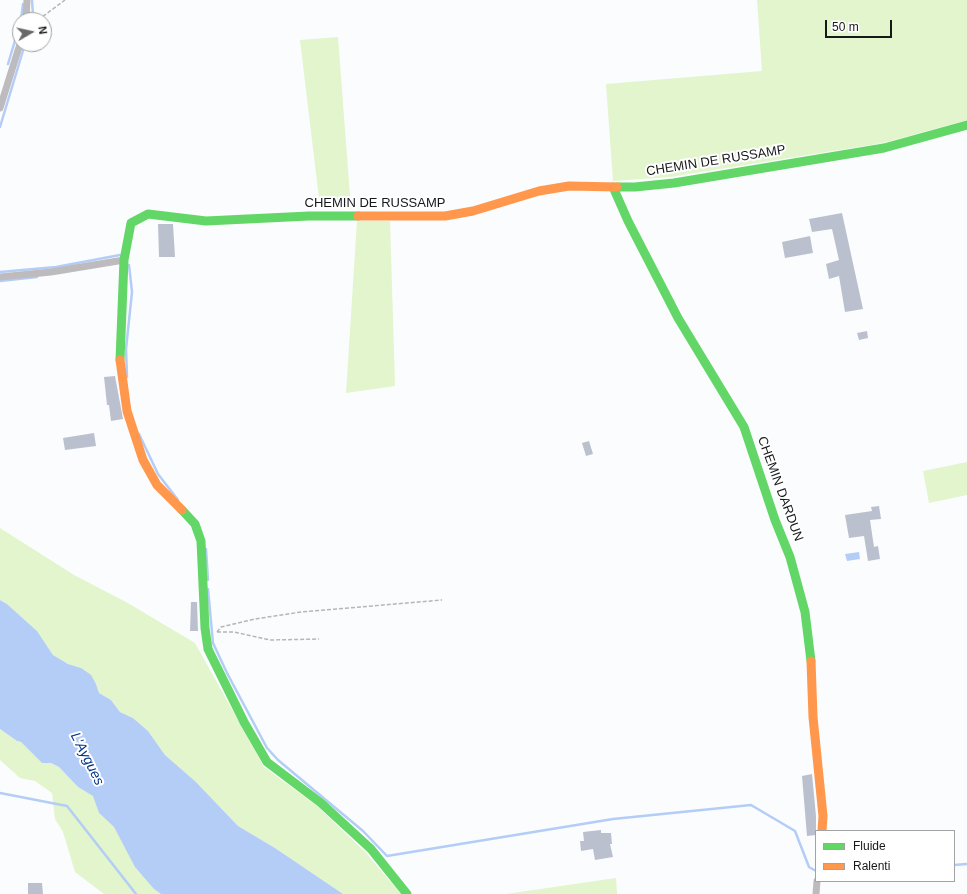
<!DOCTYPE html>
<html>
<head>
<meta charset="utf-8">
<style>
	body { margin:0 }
	#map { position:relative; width:967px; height:894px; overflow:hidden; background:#fbfcfe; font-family:Helvetica,sans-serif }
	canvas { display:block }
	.legend { position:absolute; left:815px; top:830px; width:140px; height:52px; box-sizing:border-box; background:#fff; border:1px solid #a2a3a3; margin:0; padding:5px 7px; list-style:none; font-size:12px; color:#17181a }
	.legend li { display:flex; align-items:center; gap:8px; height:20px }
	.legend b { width:20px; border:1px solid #a2a3a3 }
	.north { position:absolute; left:12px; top:12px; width:40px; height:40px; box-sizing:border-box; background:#fff; border:1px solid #a2a3a3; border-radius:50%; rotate:81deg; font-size:11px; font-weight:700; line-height:16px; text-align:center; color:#17181a }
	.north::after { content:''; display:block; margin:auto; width:14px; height:18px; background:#67686a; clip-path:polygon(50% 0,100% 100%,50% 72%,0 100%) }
	.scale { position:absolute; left:825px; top:20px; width:67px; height:18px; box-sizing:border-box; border:2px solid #17181a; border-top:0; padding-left:5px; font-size:12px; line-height:14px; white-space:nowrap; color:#17181a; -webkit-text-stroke:3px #fff; paint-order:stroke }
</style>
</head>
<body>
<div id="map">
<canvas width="967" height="894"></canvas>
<ul class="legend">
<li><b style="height:5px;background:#63d668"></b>Fluide</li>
<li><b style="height:5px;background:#ff974d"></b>Ralenti</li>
</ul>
<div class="north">N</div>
<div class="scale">50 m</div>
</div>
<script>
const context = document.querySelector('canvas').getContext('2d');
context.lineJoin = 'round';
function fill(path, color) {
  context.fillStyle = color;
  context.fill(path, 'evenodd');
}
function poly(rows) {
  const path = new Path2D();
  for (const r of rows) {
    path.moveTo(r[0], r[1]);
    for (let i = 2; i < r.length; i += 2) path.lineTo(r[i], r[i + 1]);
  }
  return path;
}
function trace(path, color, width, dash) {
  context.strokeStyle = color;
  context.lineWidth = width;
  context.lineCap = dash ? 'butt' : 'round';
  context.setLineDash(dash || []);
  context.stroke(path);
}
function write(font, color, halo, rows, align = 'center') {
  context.font = font + ' Helvetica,sans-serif';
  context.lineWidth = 4;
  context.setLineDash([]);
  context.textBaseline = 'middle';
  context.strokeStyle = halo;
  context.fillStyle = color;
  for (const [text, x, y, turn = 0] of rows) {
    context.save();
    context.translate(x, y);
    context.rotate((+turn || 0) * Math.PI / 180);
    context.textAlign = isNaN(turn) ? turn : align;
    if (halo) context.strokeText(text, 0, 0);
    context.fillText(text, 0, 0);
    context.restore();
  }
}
fill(poly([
	[757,0,967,0,967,120,883,143,670,177,613,181,606,84,762,71],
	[338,37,351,209,320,207,300,40],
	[357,221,390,221,395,386,346,393],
	[967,462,967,495,929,503,923,471],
	[0,528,74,575,126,602,195,643,264,767,317,806,365,852,401,894,343,894,275,848,238,826,196,782,165,755,148,731,133,718,120,712,111,700,99,693,96,684,81,668,68,664,53,655,37,631,7,604,0,600],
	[0,729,17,741,21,742,42,763,51,763,59,767,78,787,94,796,99,813,114,827,125,846,154,889,161,894,104,894,75,872,63,832,55,819,52,793,35,781,20,778,0,760],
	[616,878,617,894,506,894]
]), '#e2f5cc');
fill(poly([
	[859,552,860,559,847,561,845,554],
	[0,600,7,604,37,631,53,655,68,664,81,668,91,675,96,684,99,693,111,700,120,712,133,718,148,731,165,755,196,782,238,826,275,848,343,894,161,894,154,889,135,867,114,827,99,813,93,796,78,787,59,767,51,763,42,763,21,742,17,741,0,729]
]), '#b4cdf7');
trace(poly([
	[32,0,33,15],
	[21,20,23,4],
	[8,64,20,24],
	[0,127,25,44],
	[0,272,56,267,120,255],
	[0,281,37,277],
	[127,377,126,349,132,292,129,265],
	[139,434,158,474,178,500],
	[206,549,208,580],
	[208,589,213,643,227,673,267,748,278,760,363,831,387,856,613,819,751,805,795,831,809,867,816,871],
	[0,793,67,806,136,894],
	[954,865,967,864]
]), '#b4cdf7', 2.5);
fill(poly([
	[842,213,863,309,845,312,839,276,829,279,826,264,839,260,832,229,812,232,809,219],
	[158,224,173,224,175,257,159,257],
	[810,236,813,253,785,258,782,242],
	[867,331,868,338,859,340,857,333],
	[115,376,123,419,111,421,109,405,107,405,104,377],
	[94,433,96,446,65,450,63,438],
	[589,441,593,454,586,456,582,443],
	[879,506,881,519,870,520,874,547,878,546,880,559,868,561,864,536,849,538,845,515,872,511,871,507],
	[191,602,197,602,198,631,190,631],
	[812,774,816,816,816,835,807,836,802,776],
	[601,830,601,833,611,833,612,844,610,844,613,857,595,860,593,849,581,851,580,841,584,841,583,832],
	[28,883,42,883,43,894,28,894]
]), '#bbc0cf');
trace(poly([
	[38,20,65,0],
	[217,632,221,627,255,619,301,612,442,600],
	[217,632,234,632,270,640,319,639]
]), '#b5b6b7', 1.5, [4, 2]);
trace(poly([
	[26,20,27,0],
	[0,108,20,44],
	[0,277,51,272,124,260],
	[816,894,817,881]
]), '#bdbbbd', 7);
trace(poly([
	[613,187,628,221,678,318,744,427,775,520,790,557,805,612,811,661],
	[617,187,635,187,674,183,884,148,967,125],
	[120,360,124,260,131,223,148,214,206,221,309,216,358,216],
	[182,510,195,524,201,541,205,628,208,649,244,722,267,762,321,803,371,849,407,894]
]), '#63d668', 9);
trace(poly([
	[358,216,445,216,473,211,539,191,569,186,617,187],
	[120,360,127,411,143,460,157,485,182,510],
	[811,661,813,717,823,816,822,831]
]), '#ff974d', 9);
write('13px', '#17181a', '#fff', [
	["CHEMIN DE RUSSAMP",716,161,-9],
	["CHEMIN DE RUSSAMP",375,203],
	["CHEMIN DARDUN",780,489,70]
]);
write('italic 14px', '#003385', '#fff', [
	["L'Aygues",87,759,63]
]);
</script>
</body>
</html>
